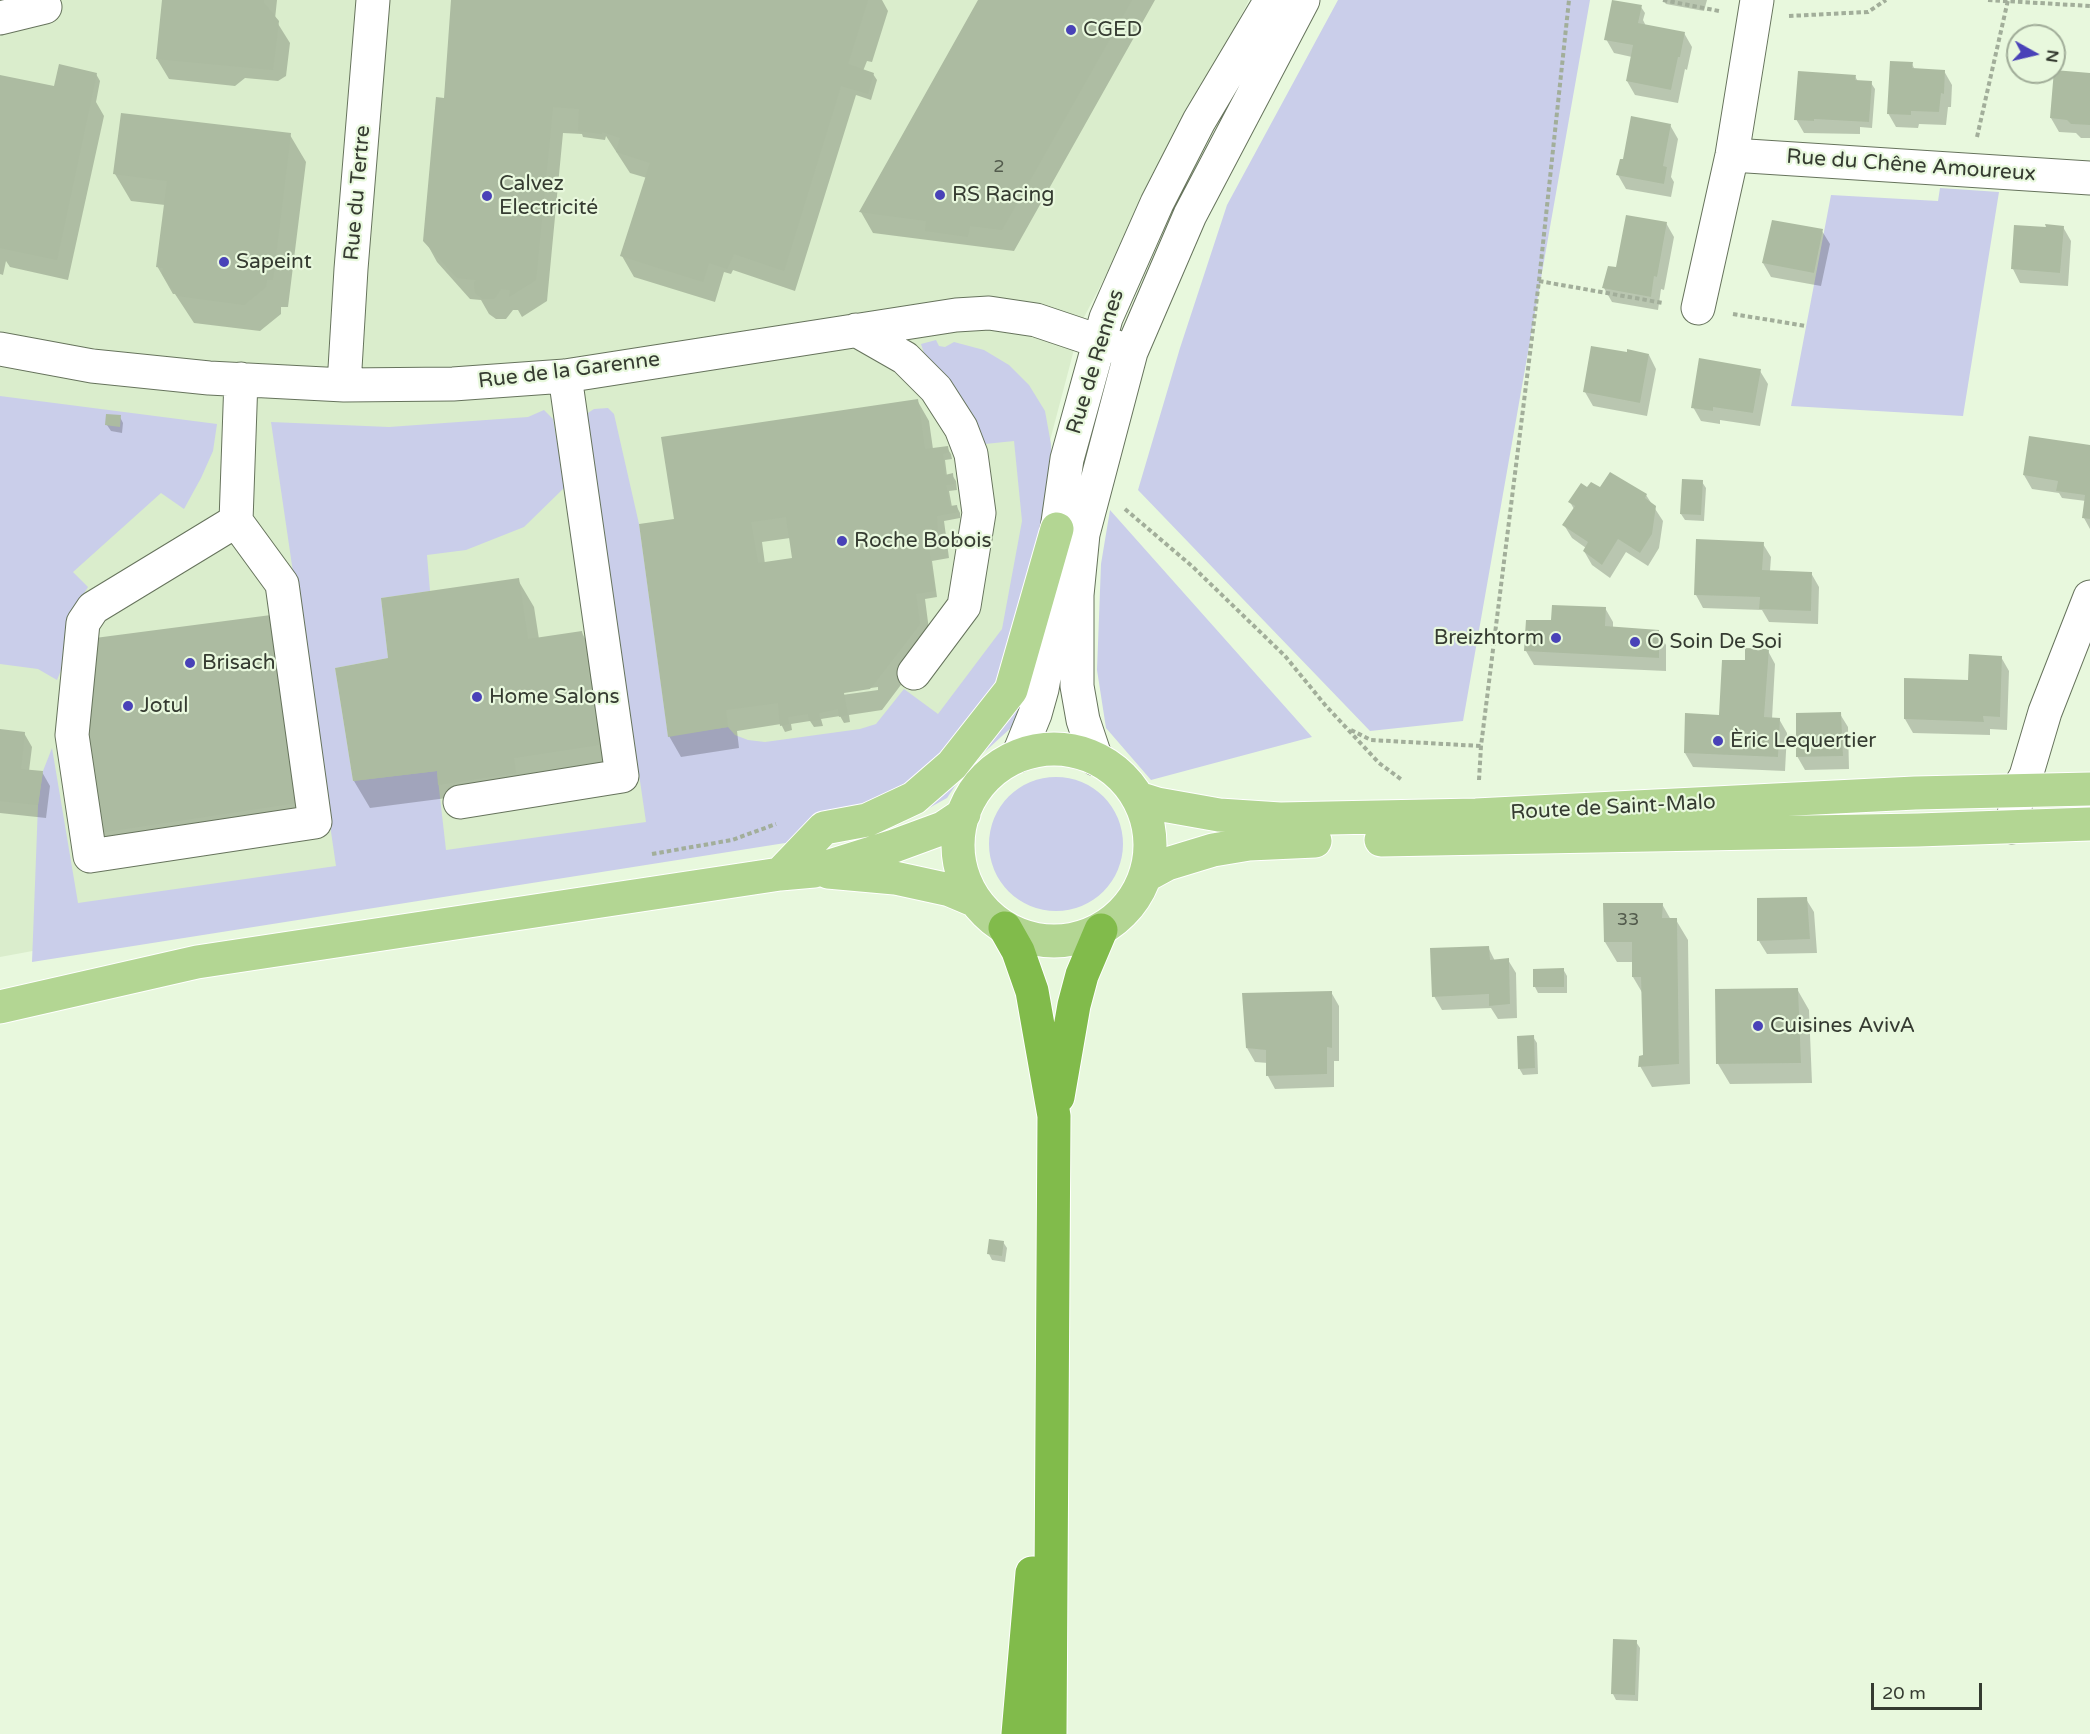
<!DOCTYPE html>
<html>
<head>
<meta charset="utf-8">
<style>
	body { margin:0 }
	#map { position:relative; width:2090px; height:1734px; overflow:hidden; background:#e8f8dd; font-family:"Varela Round",sans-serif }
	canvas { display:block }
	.north { position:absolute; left:2006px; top:24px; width:60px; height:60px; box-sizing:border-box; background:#e8f8dd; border:2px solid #a0ac98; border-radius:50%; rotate:98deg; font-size:16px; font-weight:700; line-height:24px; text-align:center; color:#353b31 }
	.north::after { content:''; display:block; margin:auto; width:21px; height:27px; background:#4942b8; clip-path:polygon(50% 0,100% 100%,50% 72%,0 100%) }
	.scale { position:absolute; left:1871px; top:1683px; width:111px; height:27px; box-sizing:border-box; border:3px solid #353b31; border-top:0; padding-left:8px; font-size:18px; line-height:21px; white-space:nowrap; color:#353b31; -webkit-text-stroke:4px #e8f8dd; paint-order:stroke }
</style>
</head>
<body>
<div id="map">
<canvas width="2090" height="1734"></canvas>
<div class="north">N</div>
<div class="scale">20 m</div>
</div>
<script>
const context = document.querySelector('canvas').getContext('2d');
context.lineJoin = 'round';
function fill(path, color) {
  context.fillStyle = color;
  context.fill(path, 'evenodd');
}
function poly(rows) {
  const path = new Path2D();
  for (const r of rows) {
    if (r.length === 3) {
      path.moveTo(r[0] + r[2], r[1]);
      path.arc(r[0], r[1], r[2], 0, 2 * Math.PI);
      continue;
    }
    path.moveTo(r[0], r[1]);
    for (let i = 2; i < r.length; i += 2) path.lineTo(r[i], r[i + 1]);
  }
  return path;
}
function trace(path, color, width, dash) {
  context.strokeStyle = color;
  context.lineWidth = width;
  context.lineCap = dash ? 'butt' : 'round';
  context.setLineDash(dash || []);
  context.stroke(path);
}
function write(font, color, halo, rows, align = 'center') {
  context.font = font + ' "Varela Round",sans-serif';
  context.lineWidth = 4.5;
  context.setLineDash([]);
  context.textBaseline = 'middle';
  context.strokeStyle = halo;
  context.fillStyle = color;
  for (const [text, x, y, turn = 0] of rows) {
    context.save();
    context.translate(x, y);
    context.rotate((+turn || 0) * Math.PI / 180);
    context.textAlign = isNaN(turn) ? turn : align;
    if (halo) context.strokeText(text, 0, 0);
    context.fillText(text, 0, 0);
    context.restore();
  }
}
fill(poly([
	[0,0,1249,0,1081,323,1047,452,1033,577,909,789,0,957]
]), '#daedcc');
fill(poly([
	[1338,0,1590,0,1463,721,1370,731,1138,490,1180,348,1227,205],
	[1940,188,1999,192,1963,416,1791,406,1831,195,1938,201],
	[936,340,939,346,945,347,954,342,984,350,1009,365,1029,385,1045,411,1051,444,1052,476,1030,678,1013,726,967,768,947,798,920,813,880,828,32,962,38,805,43,771,52,748,78,903,336,866,271,422,389,427,528,417,544,410,553,419,565,487,524,527,466,550,427,555,430,591,381,598,388,658,335,668,353,781,437,771,446,850,646,822,587,420,588,413,594,409,608,408,614,414,639,524,668,736,728,727,735,735,748,740,765,742,860,729,876,724,904,689,938,714,1002,629,1022,521,1014,441,985,444,950,383,924,353,921,344],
	[0,396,217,424,213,451,201,478,184,509,161,493,73,572,88,587,69,617,64,663,57,680,38,669,0,664],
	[1110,510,1312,737,1151,780,1106,728,1097,670,1101,564],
	[1056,844,67]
]), '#caceea');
fill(poly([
	[163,0,277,0,275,19,290,43,286,76,278,81,245,78,235,86,169,79,157,59],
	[453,0,882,0,888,11,872,62,867,61,863,71,873,74,877,80,871,100,856,95,795,291,733,270,731,274,724,272,715,302,634,277,622,256,647,178,630,173,606,136,605,140,583,137,582,134,563,133,547,301,522,317,518,310,513,310,506,319,496,319,489,314,481,300,470,299,437,262,425,240,448,99],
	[980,0,1155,0,1014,251,873,233,861,212],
	[1663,0,1707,0,1704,11,1666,4],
	[1641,7,1645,13,1643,20,1646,26,1684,33,1692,47,1687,70,1685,69,1678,103,1635,95,1627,81,1632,57,1614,53,1606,39],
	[1912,64,1915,70,1944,71,1952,85,1951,107,1948,107,1946,125,1919,124,1918,128,1896,127,1888,113],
	[96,74,100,81,96,102,104,116,68,280,10,267,6,261,3,275,0,274,0,76,57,88],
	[2090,75,2090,138,2081,138,2076,133,2059,132,2051,118],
	[1855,76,1858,82,1871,83,1875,89,1872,128,1860,127,1860,134,1804,133,1796,119],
	[1670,125,1678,139,1671,177,1674,182,1671,197,1626,189,1618,175,1625,160],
	[290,135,306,162,288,307,281,307,281,314,260,331,194,323,175,294,173,294,157,266,165,205,131,201,115,174],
	[1666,223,1674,237,1664,290,1661,289,1658,310,1612,302,1604,288,1617,268],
	[2063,227,2071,241,2068,286,2020,283,2013,269],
	[1822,231,1830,244,1821,286,1771,277,1763,263],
	[1649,355,1656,369,1647,416,1593,406,1585,392],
	[1760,371,1768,384,1760,426,1720,420,1720,424,1701,421,1693,407],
	[917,400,929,421,933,449,947,448,951,454,952,459,945,460,947,476,952,475,956,481,957,490,949,491,952,507,957,507,960,513,960,518,944,521,949,558,932,561,937,597,925,599,931,645,882,710,849,715,850,722,844,723,840,716,821,719,823,726,814,727,810,721,791,724,792,730,785,732,781,724,737,731,739,748,681,757,669,736,676,520],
	[790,538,794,560,765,564,762,542],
	[878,687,878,690,842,695,842,692],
	[120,417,123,423,122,433,111,431,107,425],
	[2090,446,2090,529,2084,518,2086,501,2062,498,2059,493,2032,489,2024,475],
	[1702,482,1706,488,1704,521,1685,520,1681,514],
	[1587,489,1646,495,1663,521,1659,548,1648,566,1626,552,1610,578,1592,565,1584,551,1586,548,1572,538,1564,525,1574,509,1570,502],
	[1763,544,1771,557,1770,571,1811,573,1819,587,1818,624,1769,622,1762,610,1703,608,1696,595],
	[518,580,534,607,539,639,582,633,597,660,614,772,447,798,370,808,354,781,390,659],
	[1605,608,1613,622,1613,628,1658,631,1666,645,1666,671,1534,665,1526,651,1552,622],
	[270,617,312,830,116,859,100,832],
	[1768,651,1775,664,1772,719,1779,719,1787,733,1785,771,1693,767,1685,753,1720,717,1746,662],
	[2001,657,2009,671,2007,730,1990,729,1990,735,1913,733,1905,719,1977,689],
	[1840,714,1848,727,1849,769,1805,770,1797,756],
	[0,731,24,733,32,747,29,771,42,772,50,786,46,818,0,813],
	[1806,899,1814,912,1817,953,1767,954,1759,941],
	[1662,904,1671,920,1676,920,1688,940,1690,1084,1652,1087,1640,1066,1645,1056,1643,994,1633,977,1633,962,1617,962,1605,942],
	[1488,947,1495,961,1508,960,1516,973,1517,1018,1498,1019,1491,1008,1442,1010,1434,996],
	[1563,969,1567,976,1567,993,1538,993,1535,987],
	[1797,989,1809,1010,1812,1083,1730,1084,1718,1064],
	[1331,992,1339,1006,1339,1061,1334,1061,1334,1087,1275,1089,1268,1076,1268,1063,1255,1062,1247,1048],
	[1533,1037,1537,1043,1538,1074,1523,1075,1519,1068],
	[1003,1242,1007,1248,1005,1262,992,1260,989,1254],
	[1636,1642,1640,1648,1638,1701,1616,1700,1613,1694]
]), '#0003');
fill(poly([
	[162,0,264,0,264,3,279,21,273,70,156,59],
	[451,0,868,0,848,64,874,73,868,94,841,86,784,271,734,254,727,269,709,263,703,282,620,256,650,163,616,152,620,138,602,132,602,134,578,131,579,109,553,107,536,280,509,297,510,290,501,289,494,299,483,299,475,293,474,283,476,280,457,278,423,241,436,97,444,98],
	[978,0,1132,0,1002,230,970,226,968,237,925,231,926,221,859,212],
	[1612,0,1642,5,1638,23,1685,32,1680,57,1678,57,1671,90,1626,81,1633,45,1604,40],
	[1890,61,1913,62,1912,68,1945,70,1944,94,1941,93,1939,112,1911,111,1911,115,1887,114],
	[59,64,97,73,57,260,0,248,0,75,54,86],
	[2054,70,2090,73,2090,125,2071,124,2067,120,2050,118],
	[1798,71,1856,75,1855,80,1872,81,1869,122,1814,119,1814,121,1794,120],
	[121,113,291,133,273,280,267,280,266,287,244,305,177,296,162,274,163,268,156,267,167,181,113,174],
	[1631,116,1671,124,1663,166,1667,167,1664,184,1616,175,1620,159,1623,159],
	[1626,215,1667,222,1657,277,1654,276,1651,297,1602,288,1608,266,1616,267],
	[1772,220,1823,229,1814,273,1762,263],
	[2045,224,2064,226,2060,273,2011,269,2014,225,2046,227],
	[1591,346,1627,352,1627,349,1649,354,1640,403,1583,392],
	[1699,358,1761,369,1753,413,1713,407,1713,411,1691,408],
	[918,399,925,449,948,446,949,452,943,454,945,475,953,473,954,484,946,485,950,506,957,505,958,512,937,516,938,538,928,540,935,591,916,594,920,624,870,689,844,693,848,715,839,717,838,709,819,713,820,720,809,721,808,714,788,717,789,724,780,726,778,703,726,710,728,727,668,737,639,524,674,519,661,437],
	[786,517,792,558,758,563,751,522],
	[106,414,121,415,120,427,105,425],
	[2029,436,2090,445,2090,519,2082,518,2085,495,2056,491,2058,481,2023,475],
	[1610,472,1647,494,1645,498,1656,506,1652,534,1640,553,1618,539,1602,565,1583,551,1588,542,1562,525,1575,506,1568,502,1581,483,1587,487,1591,482,1600,487],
	[1682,479,1703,480,1701,515,1680,514],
	[1696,539,1764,542,1762,570,1812,572,1811,611,1759,609,1760,597,1694,595],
	[519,578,528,639,582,631,599,745,514,758,516,773,438,785,437,771,353,781,335,668,388,658,381,598],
	[1552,605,1606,607,1605,626,1659,630,1659,658,1524,651,1526,620,1551,620],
	[271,615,297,803,99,833,85,733,95,638],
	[1745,648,1769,649,1764,717,1780,718,1778,757,1684,753,1685,713,1719,715,1722,660,1745,660],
	[1969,654,2002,656,2000,717,1983,716,1984,722,1904,719,1904,678,1968,680],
	[1841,712,1843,756,1796,757,1796,713],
	[0,729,25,732,21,769,43,771,38,805,0,801],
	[1807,897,1810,939,1757,941,1757,898],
	[1603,903,1663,903,1662,918,1677,918,1679,1064,1638,1067,1639,1056,1643,1055,1641,977,1632,977,1632,942,1604,942],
	[1489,946,1490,960,1509,958,1510,1004,1489,1006,1489,994,1432,997,1430,948],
	[1564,968,1564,987,1533,987,1533,969],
	[1798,988,1801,1063,1716,1064,1715,989],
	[1332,991,1332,1048,1327,1047,1327,1074,1266,1076,1266,1050,1246,1048,1242,993],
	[1534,1035,1535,1068,1518,1069,1517,1036],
	[989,1239,1004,1241,1002,1256,987,1254],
	[1613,1639,1637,1640,1635,1695,1611,1694]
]), '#acbba1');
const minor = poly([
	[0,18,45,7],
	[1732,155,2090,178],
	[1698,308,1732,155,1757,0],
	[856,330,905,358,936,389,961,428,971,454,979,513,964,606,914,673],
	[0,349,92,366,209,378,344,385,453,384,565,376,956,315,989,313,1036,320,1131,352],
	[344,385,351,269,373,0],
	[236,521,282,584,315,822,90,856,72,735,83,623,93,608,236,521,241,379],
	[1018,756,1035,714,1042,689,1050,644,1057,529,1067,459,1106,318,1157,203,1199,121,1271,0],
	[1096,759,1083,720,1077,686,1077,595,1083,534,1131,352,1190,215,1303,0],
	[460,802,622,776,565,376],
	[2012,827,2018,790,2026,776,2045,712,2090,597]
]);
const major = poly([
	[1054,845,96],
	[1138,798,1157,804,1219,815,1280,819,1476,815,1915,793,2090,789],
	[1381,840,1918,830,2090,824],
	[828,872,895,878,950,890,976,901],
	[780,874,824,828,867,820,914,798,952,765,1011,690,1057,529],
	[1145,876,1167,864,1213,850,1249,844,1315,841],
	[0,1007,197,962,780,874,814,871,894,846,943,828,964,814]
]);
const highway = poly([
	[1005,928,1018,951,1032,991,1054,1116,1050,1734],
	[1058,1097,1074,1005,1082,975,1101,930],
	[1018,1734,1032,1573]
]);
trace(minor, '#66735c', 35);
trace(major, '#fff', 35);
trace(highway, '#fff', 35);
trace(poly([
	[1663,0,1719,11],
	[1988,0,2090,6],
	[1789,16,1868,12,1886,0],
	[1977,137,2008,0],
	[1539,281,1663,303],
	[1733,314,1806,326],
	[1125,509,1193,567,1285,656,1326,706,1379,763,1402,780],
	[1351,730,1371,740,1481,746],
	[1479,780,1481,746,1539,281,1569,0],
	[652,854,732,840,776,824]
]), '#a2ae9a', 4, [4.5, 3]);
trace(minor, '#fff', 33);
trace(major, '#b3d693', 33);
trace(highway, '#81bb4b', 33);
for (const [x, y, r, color] of [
	[1071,30,6,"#4942b8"],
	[940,195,6,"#4942b8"],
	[487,196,6,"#4942b8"],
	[224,262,6,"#4942b8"],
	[842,541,6,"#4942b8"],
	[1556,638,6,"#4942b8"],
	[1635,642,6,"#4942b8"],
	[190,663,6,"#4942b8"],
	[477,697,6,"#4942b8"],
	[128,706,6,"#4942b8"],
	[1718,741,6,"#4942b8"],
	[1758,1026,6,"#4942b8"]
]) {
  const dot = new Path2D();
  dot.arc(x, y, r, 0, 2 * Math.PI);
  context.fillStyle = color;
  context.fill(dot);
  trace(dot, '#e8f8dd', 2);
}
write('18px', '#535b4d', null, [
	["2",999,167],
	["33",1628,920]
]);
write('21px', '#353b31', '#e8f8dd', [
	["CGED",1083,30],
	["Calvez",499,184],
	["Electricité",499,208],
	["RS Racing",952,195],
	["Sapeint",236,262],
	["Roche Bobois",854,541],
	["Breizhtorm",1544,638,"right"],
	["O Soin De Soi",1647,642],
	["Brisach",202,663],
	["Home Salons",489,697],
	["Jotul",140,706],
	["Èric Lequertier",1730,741],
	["Cuisines AvivA",1770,1026]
], 'left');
write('21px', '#353b31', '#e8f8dd', [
	["Rue du Chêne Amoureux",1911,166,4],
	["Rue du Tertre",358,193,-85],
	["Rue de Rennes",1096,362,-73],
	["Rue de la Garenne",569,371,-7],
	["Route de Saint-Malo",1613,808,-3]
]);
</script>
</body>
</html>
